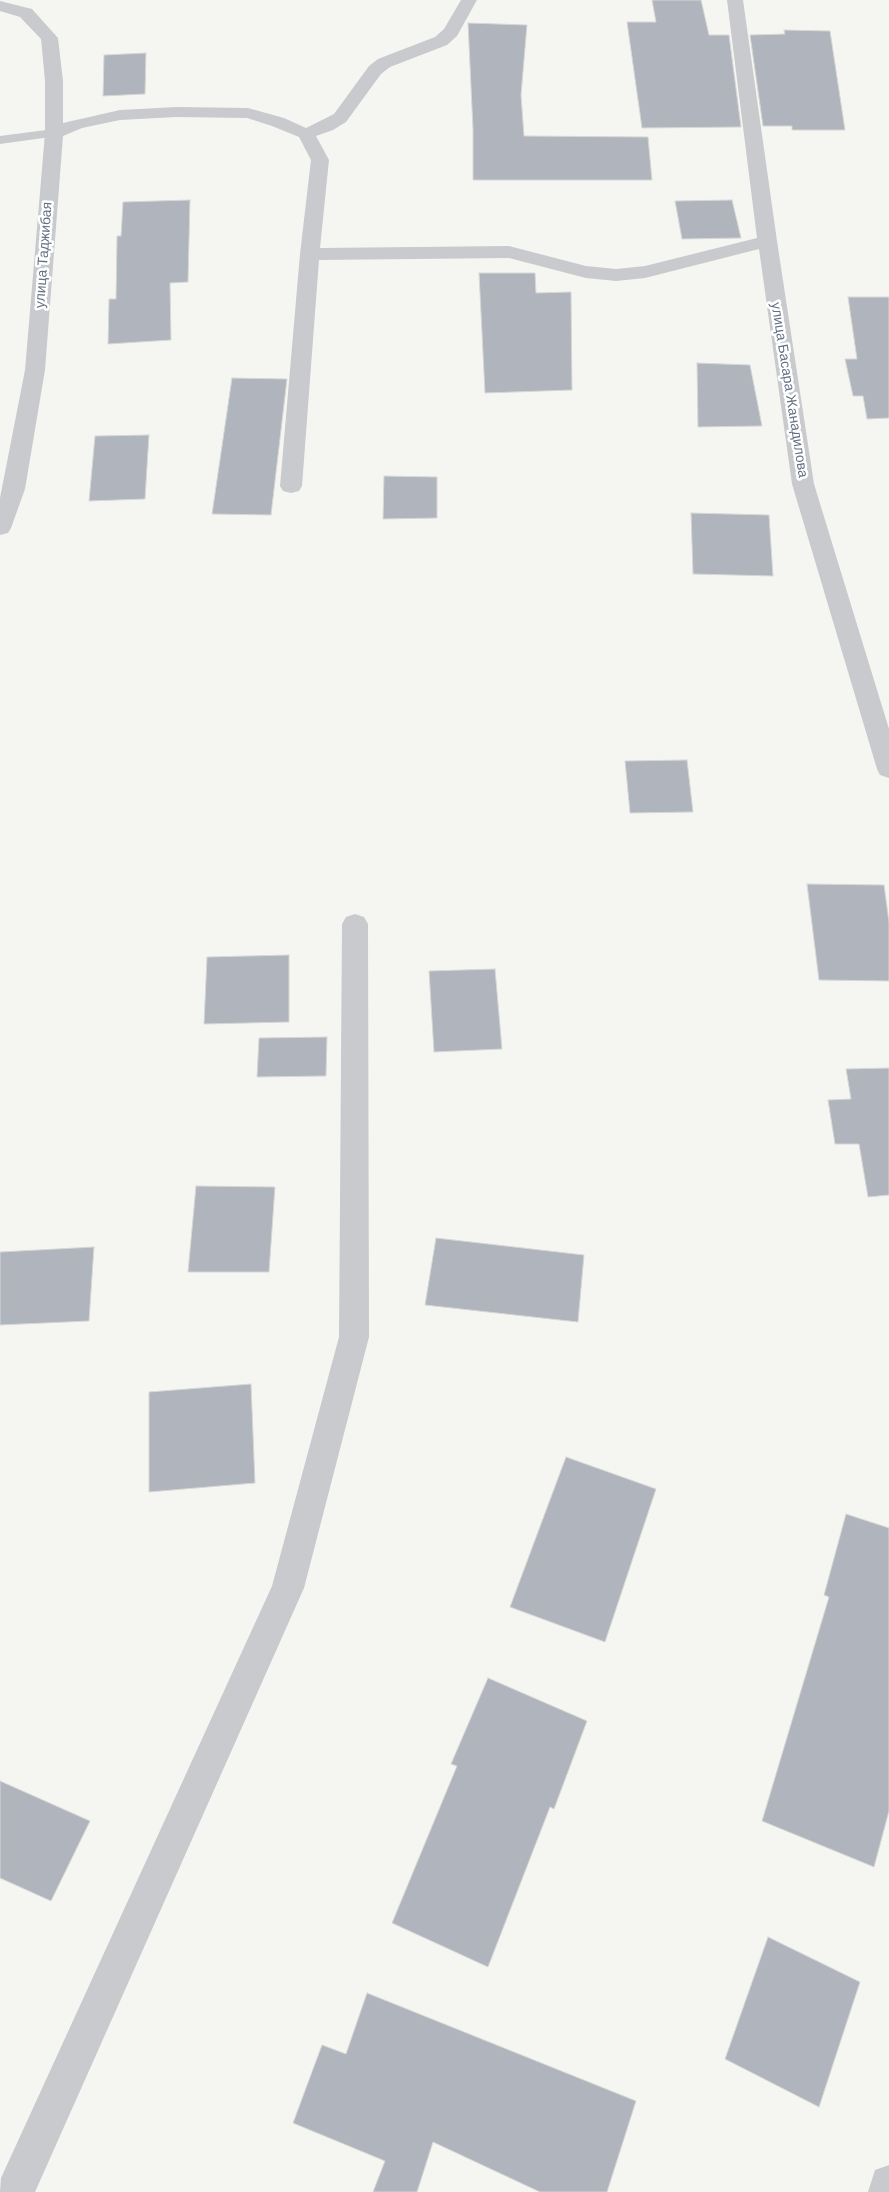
<!DOCTYPE html>
<html>
<head>
<meta charset="utf-8">
<style>
	body { margin:0 }
	canvas { display:block; background:#f5f6f2 }
</style>
</head>
<body>
<canvas width="889" height="2192"></canvas>
<script>
const context = document.querySelector('canvas').getContext('2d');
context.lineJoin = 'round';
function fill(path, color) {
  context.fillStyle = color;
  context.fill(path, 'evenodd');
}
function poly(rows) {
  const path = new Path2D();
  for (const r of rows) {
    path.moveTo(r[0], r[1]);
    for (let i = 2; i < r.length; i += 2) path.lineTo(r[i], r[i + 1]);
  }
  return path;
}
function trace(path, color, width, dash) {
  context.strokeStyle = color;
  context.lineWidth = width;
  context.lineCap = dash ? 'butt' : 'round';
  context.setLineDash(dash || []);
  context.stroke(path);
}
function write(font, color, halo, rows, align = 'center') {
  context.font = font + ' Arial,sans-serif';
  context.lineWidth = 5;
  context.setLineDash([]);
  context.textBaseline = 'middle';
  context.strokeStyle = halo;
  context.fillStyle = color;
  for (const [text, x, y, turn = 0] of rows) {
    context.save();
    context.translate(x, y);
    context.rotate((+turn || 0) * Math.PI / 180);
    context.textAlign = isNaN(turn) ? turn : align;
    if (halo) context.strokeText(text, 0, 0);
    context.fillText(text, 0, 0);
    context.restore();
  }
}
const building = poly([
	[652,0,701,0,709,35,729,35,741,127,642,128,627,22,656,22,652,0],
	[468,23,527,25,521,95,524,136,648,137,652,180,473,180,473,129,468,23],
	[784,30,830,31,845,130,792,130,792,126,763,126,750,35,785,34,784,30],
	[146,53,145,94,103,96,104,55,146,53],
	[190,200,188,282,170,283,171,340,108,344,109,299,116,299,117,236,121,236,123,202,190,200],
	[732,200,741,238,682,239,675,201,732,200],
	[479,273,535,273,536,293,571,292,572,390,485,393,479,273],
	[848,297,889,297,889,418,867,419,863,396,853,396,845,359,857,359,848,297],
	[697,363,750,365,762,426,698,427,697,363],
	[232,378,287,379,271,515,212,514,232,378],
	[149,435,145,499,89,501,95,436,149,435],
	[384,476,437,477,437,518,383,519,384,476],
	[691,513,769,515,773,576,693,574,691,513],
	[687,760,693,812,630,813,625,761,687,760],
	[807,884,884,885,889,922,889,981,819,980,807,884],
	[289,955,289,1022,204,1024,207,957,289,955],
	[495,969,502,1049,434,1052,429,971,495,969],
	[327,1037,326,1076,257,1077,259,1038,327,1037],
	[889,1068,889,1195,868,1197,859,1144,835,1144,828,1100,851,1099,846,1069,889,1068],
	[196,1186,275,1187,269,1272,188,1272,196,1186],
	[436,1238,584,1255,578,1322,425,1305,436,1238],
	[94,1247,89,1321,0,1325,0,1252,94,1247],
	[251,1384,255,1483,149,1492,149,1392,251,1384],
	[566,1457,656,1489,605,1642,510,1607,566,1457],
	[846,1514,889,1528,889,1811,874,1867,762,1821,829,1597,824,1595,846,1514],
	[488,1678,587,1721,554,1809,550,1807,488,1967,392,1923,457,1766,451,1764,488,1678],
	[0,1781,90,1821,51,1901,0,1878,0,1781],
	[768,1937,860,1982,819,2107,725,2059,768,1937],
	[367,1993,636,2101,607,2192,540,2192,433,2142,417,2192,373,2192,385,2161,293,2123,322,2045,346,2054,367,1993]
]);
fill(building, '#b0b5bd');
trace(building, '#d7d7d5', 1);
fill(poly([
	[54,129,60,133,58,136,0,144,0,136,54,129]
]), '#c8cace');
fill(poly([
	[461,0,477,0,457,36,447,45,390,67,381,74,346,122,333,130,316,136,329,160,320,248,509,246,586,266,616,269,645,266,757,238,727,0,743,0,777,241,814,484,889,729,889,778,880,775,877,769,792,484,759,249,645,278,616,281,586,278,509,258,319,260,302,486,299,491,291,493,283,491,280,486,300,254,311,160,299,137,272,126,247,118,176,117,120,120,82,128,63,136,45,370,25,489,11,528,8,533,0,535,0,498,25,370,45,133,45,81,41,39,20,17,0,11,0,1,32,9,58,38,63,81,63,123,120,110,176,107,248,108,284,118,306,128,334,114,369,66,378,59,435,37,444,29,461,0],
	[355,914,364,917,368,924,369,1337,304,1588,35,2192,0,2192,1,2178,272,1586,339,1337,342,924,346,917,355,914],
	[889,2165,889,2192,868,2192,875,2170,889,2165]
]), '#c8cace');
write('14px', '#637185', '#fff', [
	["улица Таджибая",44,255,-86],
	["улица Басара Жанадилова",789,390,81]
]);
</script>
</body>
</html>
